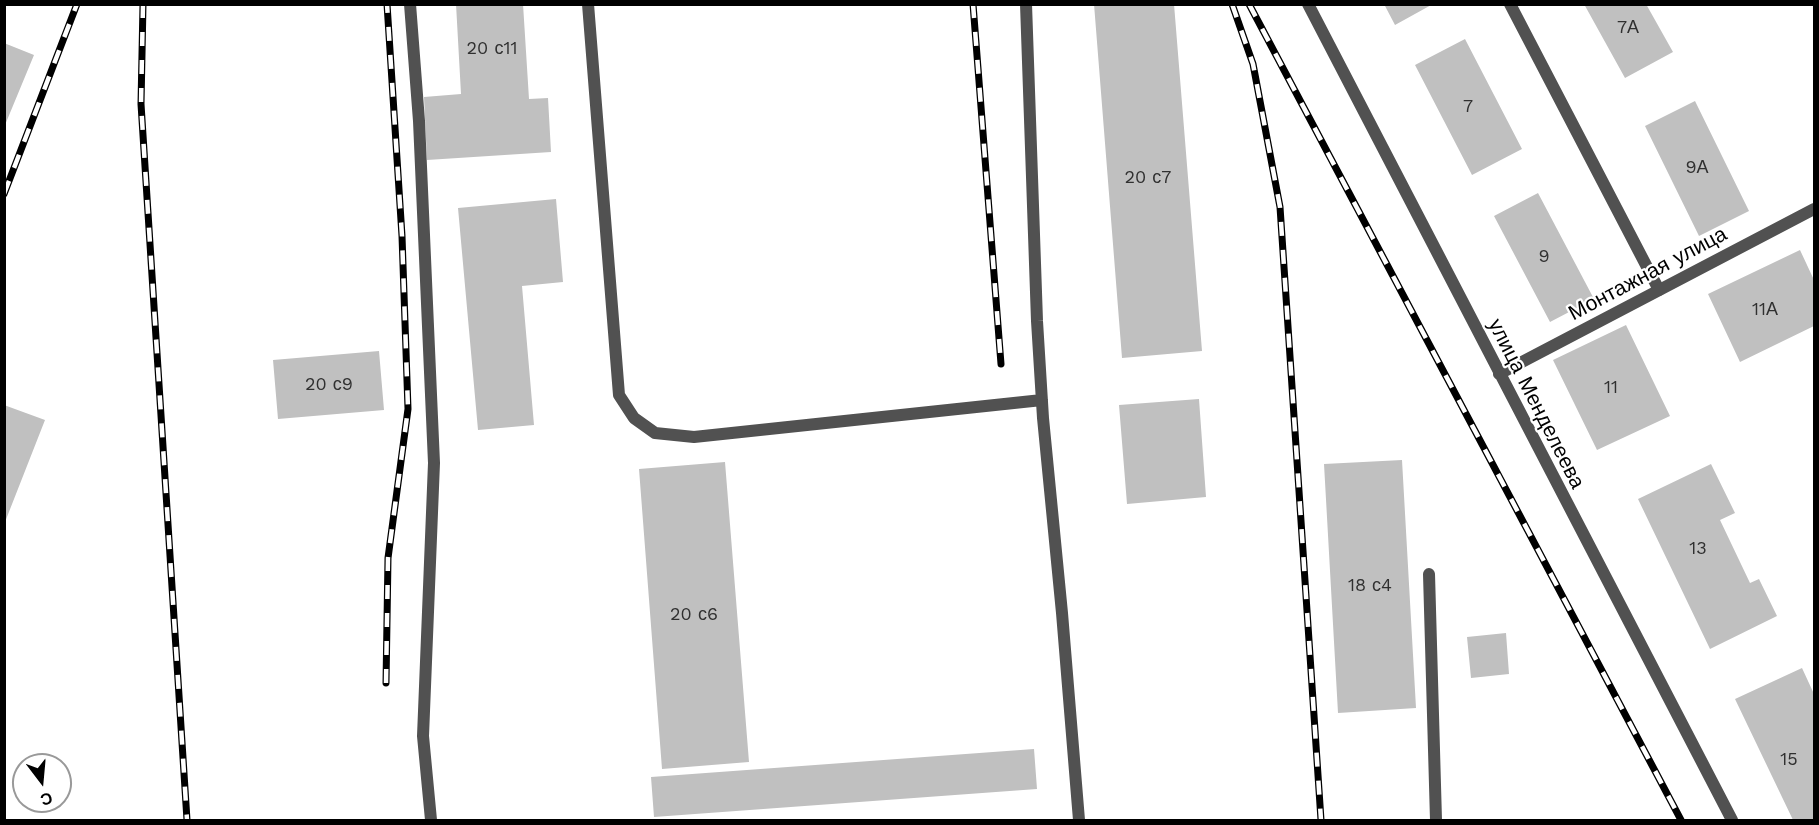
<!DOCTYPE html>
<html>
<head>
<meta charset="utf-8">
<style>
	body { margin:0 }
	#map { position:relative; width:1819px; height:825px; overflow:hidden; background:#fff; font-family:"Work Sans",sans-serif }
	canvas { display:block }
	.frame { position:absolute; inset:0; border:6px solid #000; pointer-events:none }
	.north { position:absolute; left:12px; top:753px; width:60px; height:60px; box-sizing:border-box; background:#fff; border:2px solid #999; border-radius:50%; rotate:164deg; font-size:16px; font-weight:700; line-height:24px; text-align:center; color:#000 }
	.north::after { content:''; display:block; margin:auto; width:21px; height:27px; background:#000; clip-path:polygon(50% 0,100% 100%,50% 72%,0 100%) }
</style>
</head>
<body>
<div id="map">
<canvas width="1819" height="825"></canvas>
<div class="frame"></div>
<div class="north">С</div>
</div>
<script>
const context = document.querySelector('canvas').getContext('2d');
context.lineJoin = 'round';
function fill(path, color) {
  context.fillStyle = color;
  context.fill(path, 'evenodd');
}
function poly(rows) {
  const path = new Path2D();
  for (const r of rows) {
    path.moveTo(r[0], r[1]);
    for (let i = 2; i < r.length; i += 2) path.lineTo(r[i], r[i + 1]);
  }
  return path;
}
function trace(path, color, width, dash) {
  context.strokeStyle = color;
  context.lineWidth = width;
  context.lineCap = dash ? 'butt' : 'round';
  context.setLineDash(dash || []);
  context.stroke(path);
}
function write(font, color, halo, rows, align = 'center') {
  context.font = font + ' "Work Sans",sans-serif';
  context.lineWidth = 4.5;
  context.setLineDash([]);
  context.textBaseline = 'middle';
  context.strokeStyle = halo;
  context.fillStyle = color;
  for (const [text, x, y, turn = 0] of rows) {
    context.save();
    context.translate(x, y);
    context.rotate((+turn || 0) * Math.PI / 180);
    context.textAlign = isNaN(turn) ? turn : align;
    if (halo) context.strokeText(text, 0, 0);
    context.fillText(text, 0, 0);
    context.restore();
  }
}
fill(poly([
	[456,4,523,4,529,99,548,98,551,152,427,160,424,97,461,94],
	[1094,4,1174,4,1202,351,1122,358],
	[1384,4,1433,4,1395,25],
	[1584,4,1646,4,1673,52,1625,78],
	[1465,39,1522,149,1472,175,1415,65],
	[4,43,34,55,5,125,4,125],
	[1695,101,1749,211,1699,236,1645,126],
	[1538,193,1594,299,1550,322,1494,216],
	[556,199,563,282,522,286,534,425,478,430,458,208],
	[1800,250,1814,280,1814,326,1740,362,1708,294],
	[1626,325,1670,416,1597,450,1553,360],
	[379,351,384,410,278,419,273,360],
	[1199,399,1206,497,1127,504,1119,405],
	[4,405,45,420,5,522,4,522],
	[1402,460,1416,708,1338,713,1324,464],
	[725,462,749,762,662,769,639,469],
	[1711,464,1735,513,1720,520,1750,583,1759,579,1777,616,1710,649,1638,499],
	[1506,633,1509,674,1471,678,1467,637],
	[1802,668,1814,694,1814,820,1793,820,1735,699],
	[1034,749,1037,789,654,817,651,777]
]), '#c0c0c0');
trace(poly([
	[410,4,419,121,434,463,423,736,431,820],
	[588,4,619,395,634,418,655,433,694,437,1042,400],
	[1026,4,1037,321,1043,418,1062,613,1079,820],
	[1510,4,1659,290],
	[1429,574,1436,820]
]), '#515151', 12);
trace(poly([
	[1308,4,1732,820],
	[1499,374,1814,209]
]), '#515151', 12);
const rail = poly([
	[143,4,141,104,187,820],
	[973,4,1001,364],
	[1232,4,1253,64,1280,207,1321,820],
	[1249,4,1681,820],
	[4,194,77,4],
	[386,683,388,558,408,409,402,236,387,4]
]);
trace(rail, '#000', 7);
trace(rail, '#fff', 4.5, [14]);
write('18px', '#303030', null, [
	["7А",1628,28],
	["20 с11",492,49],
	["7",1468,107],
	["9А",1697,168],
	["20 с7",1148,178],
	["9",1544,257],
	["11А",1765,310],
	["20 с9",329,385],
	["11",1611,388],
	["13",1698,549],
	["18 с4",1370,586],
	["20 с6",694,615],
	["15",1789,760]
]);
write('21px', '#000', '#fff', [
	["Монтажная улица",1648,274,-28],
	["улица Менделеева",1536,404,63]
]);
</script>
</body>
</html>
